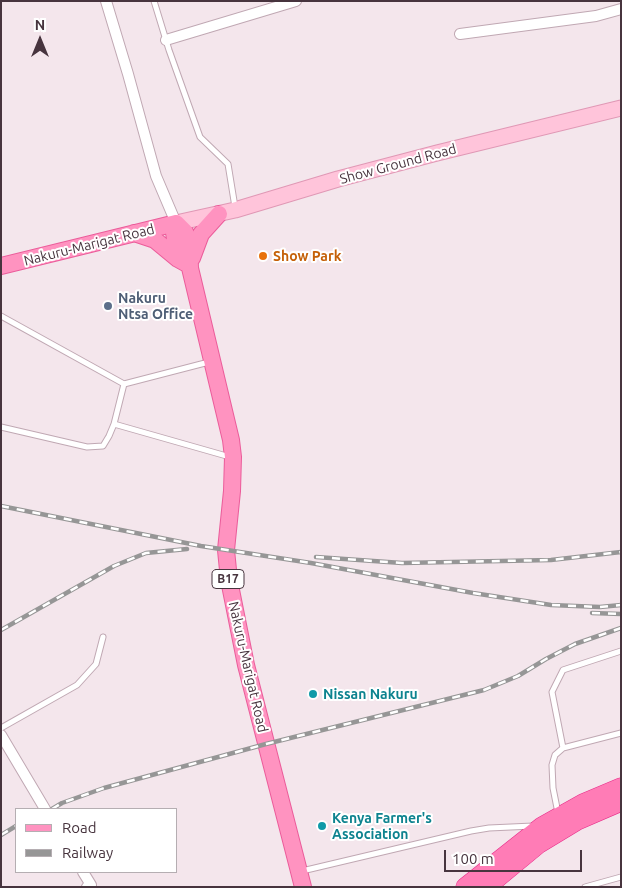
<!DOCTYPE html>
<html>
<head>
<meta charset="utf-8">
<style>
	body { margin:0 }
	#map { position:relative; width:622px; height:888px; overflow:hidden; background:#f4e6ec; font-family:Ubuntu,sans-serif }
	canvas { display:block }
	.frame { position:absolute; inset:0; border:2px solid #47343e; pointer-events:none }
	.legend { position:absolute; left:15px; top:808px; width:162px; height:65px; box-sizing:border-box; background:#fff; border:1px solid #b5aeb2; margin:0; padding:6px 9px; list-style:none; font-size:15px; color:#47343e }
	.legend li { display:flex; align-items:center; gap:10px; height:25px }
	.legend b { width:25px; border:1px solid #b5aeb2 }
	.north { position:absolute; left:15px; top:15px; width:50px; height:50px; -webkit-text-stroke:4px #fff; paint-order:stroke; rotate:0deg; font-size:14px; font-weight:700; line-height:20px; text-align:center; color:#47343e }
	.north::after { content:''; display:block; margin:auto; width:18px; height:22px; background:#47343e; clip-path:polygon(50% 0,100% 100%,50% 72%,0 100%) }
	.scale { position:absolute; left:444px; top:850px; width:138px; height:22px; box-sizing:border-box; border:2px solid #47343e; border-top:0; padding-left:6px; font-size:15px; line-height:18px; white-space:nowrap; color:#47343e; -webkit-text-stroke:4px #fff; paint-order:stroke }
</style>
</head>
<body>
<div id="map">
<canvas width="622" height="888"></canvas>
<div class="frame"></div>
<ul class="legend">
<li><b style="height:6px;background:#ff93c0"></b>Road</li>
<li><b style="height:6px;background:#969696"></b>Railway</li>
</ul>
<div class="north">N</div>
<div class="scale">100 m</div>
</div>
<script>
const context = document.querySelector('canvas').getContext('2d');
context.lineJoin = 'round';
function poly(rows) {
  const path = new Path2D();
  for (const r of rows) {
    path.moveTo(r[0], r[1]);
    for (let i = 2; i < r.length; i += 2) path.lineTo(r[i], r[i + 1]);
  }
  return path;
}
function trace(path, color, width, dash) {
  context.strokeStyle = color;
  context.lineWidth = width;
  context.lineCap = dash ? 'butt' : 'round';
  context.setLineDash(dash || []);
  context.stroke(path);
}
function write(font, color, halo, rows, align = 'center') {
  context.font = font + ' Ubuntu,sans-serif';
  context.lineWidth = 4;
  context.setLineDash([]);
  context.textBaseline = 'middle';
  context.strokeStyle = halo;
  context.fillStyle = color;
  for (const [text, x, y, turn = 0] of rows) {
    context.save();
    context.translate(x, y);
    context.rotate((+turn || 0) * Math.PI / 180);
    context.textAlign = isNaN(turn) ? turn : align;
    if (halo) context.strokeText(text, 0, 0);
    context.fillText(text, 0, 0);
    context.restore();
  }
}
const service = poly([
	[154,1,169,50,200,137,228,164,235,207],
	[1,316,124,384,209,362],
	[114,424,124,384],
	[1,427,87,447,103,446,109,436,114,424,230,457],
	[1,728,77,685,96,664,103,637],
	[563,748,552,692,563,670,621,651],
	[558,813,553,788,552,765,555,755,563,748,621,733],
	[302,871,471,831,489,828,533,826],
	[585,887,621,877]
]);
const minor = poly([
	[106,1,128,74,156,176,176,223],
	[460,34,596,16,621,9],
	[166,40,296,1],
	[1,735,45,809],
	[83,872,91,885,87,887]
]);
const secondary = poly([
	[176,223,235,210,338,179,437,153,621,108]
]);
const primary = poly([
	[176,223,174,232,175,239,186,262],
	[134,233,155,240,178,259,187,264],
	[192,258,201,234,219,214],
	[1,266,176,223,185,232,189,242,190,268,231,440,233,457,232,491,226,550,229,580,246,665,303,887]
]);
const trunk = poly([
	[465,887,542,826,583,803,621,787],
	[487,887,539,844,577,821,621,802]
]);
trace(service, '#c0a8b3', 7);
trace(minor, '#c0a8b3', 12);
trace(secondary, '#e098b5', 17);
trace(primary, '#eb5c9a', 18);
trace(trunk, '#e72c89', 19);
trace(service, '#fff', 5);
trace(minor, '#fff', 10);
trace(secondary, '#ffc4da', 15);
trace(primary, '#ff93c0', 16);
trace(trunk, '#ff7cb6', 18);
const rail = poly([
	[1,506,201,546,311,563,473,593,551,605,600,607,621,605],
	[316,557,402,563,551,560,621,552],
	[592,613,621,614],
	[1,630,114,566,146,553,187,549],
	[52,809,62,803,104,788,266,744,484,690,518,676,546,659,575,644,621,628],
	[1,835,16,826]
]);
trace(rail, '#969696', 4.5);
trace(rail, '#fff', 2.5, [8]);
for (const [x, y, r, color] of [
	[263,256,5,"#e8710a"],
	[108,306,5,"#5c6f8a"],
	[313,694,5,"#0f9aa8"],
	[322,826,5,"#0f9aa8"]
]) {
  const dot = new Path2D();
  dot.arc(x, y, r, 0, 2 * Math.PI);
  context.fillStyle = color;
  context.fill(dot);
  trace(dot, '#fff', 2);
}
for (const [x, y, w] of [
	[228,579,32]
]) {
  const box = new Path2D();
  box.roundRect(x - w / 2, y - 9.5, w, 19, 4);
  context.fillStyle = '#fff';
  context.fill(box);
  trace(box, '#47343e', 1);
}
write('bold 12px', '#47343e', null, [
	["B17",228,579]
]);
write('14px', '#47343e', '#fff', [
	["Show Ground Road",398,164,-15],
	["Nakuru-Marigat Road",89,245,-14],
	["Nakuru-Marigat Road",248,667,77]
]);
write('bold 14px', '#c56008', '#fff', [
	["Show Park",273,256]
], 'left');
write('bold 14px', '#4e5e75', '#fff', [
	["Nakuru",118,298],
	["Ntsa Office",118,314]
], 'left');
write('bold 14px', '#0d838f', '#fff', [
	["Nissan Nakuru",323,694],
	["Kenya Farmer's",332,818],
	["Association",332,834]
], 'left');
</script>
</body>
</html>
